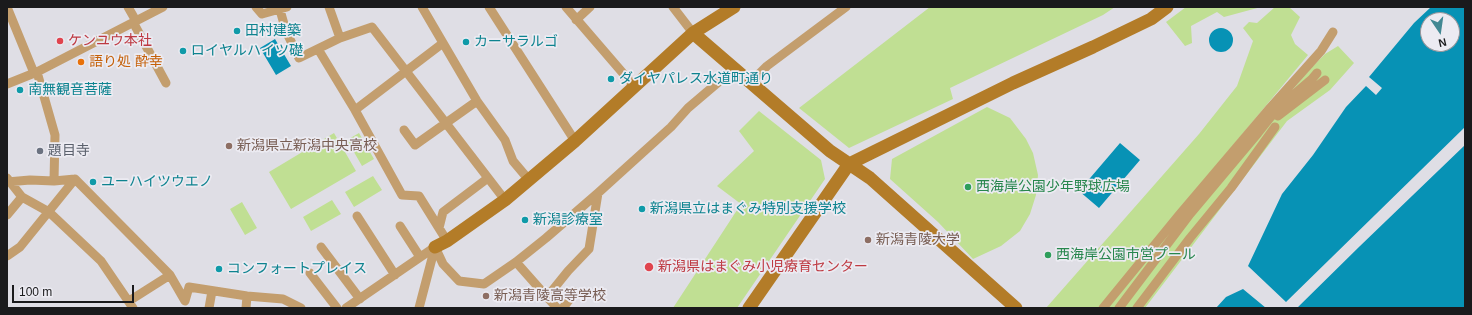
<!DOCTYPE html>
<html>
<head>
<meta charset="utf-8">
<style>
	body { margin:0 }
	#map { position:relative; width:1472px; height:315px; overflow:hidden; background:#dfdee5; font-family:Arial,sans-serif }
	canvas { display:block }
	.frame { position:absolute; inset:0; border:8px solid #1a1a1c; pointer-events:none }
	.north { position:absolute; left:1420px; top:12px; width:40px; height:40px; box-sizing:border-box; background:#ecebf2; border:1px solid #98979c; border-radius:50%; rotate:167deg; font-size:11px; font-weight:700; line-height:16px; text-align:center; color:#1a1a1c }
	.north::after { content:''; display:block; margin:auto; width:14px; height:18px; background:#428893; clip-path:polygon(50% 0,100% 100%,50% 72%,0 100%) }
	.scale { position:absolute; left:12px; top:285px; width:122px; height:18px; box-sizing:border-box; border:2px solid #1a1a1c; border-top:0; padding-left:5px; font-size:12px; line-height:14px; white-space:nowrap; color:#1a1a1c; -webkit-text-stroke:3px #ecebf2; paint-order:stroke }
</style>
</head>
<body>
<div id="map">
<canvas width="1472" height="315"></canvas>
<div class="frame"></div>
<div class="north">N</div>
<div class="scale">100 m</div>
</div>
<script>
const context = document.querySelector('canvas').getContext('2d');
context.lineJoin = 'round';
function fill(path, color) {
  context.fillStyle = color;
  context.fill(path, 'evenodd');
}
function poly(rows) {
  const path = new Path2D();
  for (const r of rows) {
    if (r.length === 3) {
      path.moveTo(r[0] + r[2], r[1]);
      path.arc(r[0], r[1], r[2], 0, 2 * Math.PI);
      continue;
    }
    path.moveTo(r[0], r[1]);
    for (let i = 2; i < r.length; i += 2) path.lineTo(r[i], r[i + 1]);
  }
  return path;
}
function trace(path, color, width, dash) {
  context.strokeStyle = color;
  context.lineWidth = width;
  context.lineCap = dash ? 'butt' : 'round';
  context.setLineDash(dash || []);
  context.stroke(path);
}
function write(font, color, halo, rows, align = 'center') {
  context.font = font + ' Arial,"Noto Sans JP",sans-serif';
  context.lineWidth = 3.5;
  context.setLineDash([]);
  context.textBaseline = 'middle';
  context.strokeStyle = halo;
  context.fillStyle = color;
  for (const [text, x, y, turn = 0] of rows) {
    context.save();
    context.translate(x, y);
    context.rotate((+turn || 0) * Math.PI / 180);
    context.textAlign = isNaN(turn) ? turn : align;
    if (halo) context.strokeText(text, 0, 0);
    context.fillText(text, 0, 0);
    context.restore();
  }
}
fill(poly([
	[930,7,1115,7,1103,15,950,88,953,99,849,148,799,108],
	[1186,7,1261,7,1224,17,1217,12,1191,26,1192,43,1185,46,1166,22],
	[1275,7,1289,7,1300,17,1291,35,1295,44,1308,55,1098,308,1046,308,1199,134,1237,86,1253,41,1243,28,1249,22,1257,23],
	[1338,46,1354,63,1330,90,1287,121,1145,308,1107,308,1180,219,1313,66,1325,54],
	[987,107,1010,118,1026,139,1033,153,1038,175,1036,195,1030,214,1020,231,1001,246,973,259,938,222,890,179,892,159],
	[759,111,821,160,825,179,737,308,673,308,741,204,717,186,754,151,739,131],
	[334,133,356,171,291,209,269,172],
	[359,133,374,159,362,166,347,140],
	[373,176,382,190,354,207,345,192],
	[332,200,341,214,311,231,303,217],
	[242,202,257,228,245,235,230,209]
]), '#c0df93');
fill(poly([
	[1431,7,1465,7,1465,127,1286,302,1248,266,1282,194,1313,155,1346,107,1366,86,1376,95,1382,88,1369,77,1414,23],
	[1428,20,1452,20,1452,44,1428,44],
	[1221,40,12],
	[275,39,291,66,276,75,260,48],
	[1120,143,1140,160,1099,208,1079,191],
	[1465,145,1465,308,1297,308,1360,246],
	[1243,289,1266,308,1216,308,1226,297]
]), '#0792b5');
trace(poly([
	[7,7,34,73],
	[128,7,136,21],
	[256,7,262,14,287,7],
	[329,7,340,38,372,27,505,200],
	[422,7,477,101,505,140,513,161,529,180],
	[489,7,575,141],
	[566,7,634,86],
	[673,7,693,33],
	[280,10,286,31,299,58,340,38],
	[576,20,590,7],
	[133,22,166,83],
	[318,49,355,110,402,195,419,196,447,241],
	[37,72,55,135,54,181],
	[751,82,767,66,846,7],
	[7,84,37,72,163,7],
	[355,110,443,43],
	[1278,116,1325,80],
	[404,130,415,145,477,101],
	[7,178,22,197,49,212,101,261,133,308],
	[75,179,170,275,185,301,189,287,247,296,283,299,301,308],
	[7,182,30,180,54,181,75,179],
	[7,215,22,197],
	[357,216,395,275],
	[400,226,420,257],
	[439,228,443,212,488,178],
	[321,247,360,299],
	[435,247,443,264,459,281,484,284,516,262,546,238,598,193,671,127,688,108,735,68],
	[7,256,20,247,75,179],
	[516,262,547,297,568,271,589,249,598,193],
	[310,273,337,308],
	[547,297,557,308],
	[129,301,170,275],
	[209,308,212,291],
	[246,308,247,296],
	[346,308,435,247],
	[419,308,435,247],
	[563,308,575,292],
	[1103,308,1179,215,1270,108,1321,51,1333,32],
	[1119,308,1190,214,1258,133,1277,109,1312,79,1317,73],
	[1137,308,1190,238,1231,188,1275,127]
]), '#c39e6e', 9);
trace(poly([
	[693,33,830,151,870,178,1016,308],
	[435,247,447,241,505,200,575,141,693,33,734,7],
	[749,308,849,164,1013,83,1093,47,1151,19,1167,7]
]), '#b37c28', 13);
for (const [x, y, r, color] of [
	[237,31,4,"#0f9aa8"],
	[60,41,4,"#e0444e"],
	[466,42,4,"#0f9aa8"],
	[183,51,4,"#0f9aa8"],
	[81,62,4,"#e8710a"],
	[611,79,4,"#0f9aa8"],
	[20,90,4,"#0f9aa8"],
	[229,146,4,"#8d6e63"],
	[40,151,4,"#6b7280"],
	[93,182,4,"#0f9aa8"],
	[968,187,4,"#2e9e5b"],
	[642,209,4,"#0f9aa8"],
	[525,220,4,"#0f9aa8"],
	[868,240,4,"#8d6e63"],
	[1048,255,4,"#2e9e5b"],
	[649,267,5,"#e0444e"],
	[219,269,4,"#0f9aa8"],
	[486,296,4,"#8d6e63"]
]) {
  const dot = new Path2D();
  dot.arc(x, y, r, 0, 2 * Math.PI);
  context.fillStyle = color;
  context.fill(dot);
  trace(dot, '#ecebf2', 1.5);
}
write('14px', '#0d838f', '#ecebf2', [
	["田村建築",245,31],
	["カーサラルゴ",474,42],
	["ロイヤルハイツ礎",191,51],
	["ダイヤパレス水道町通り",619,79],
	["南無観音菩薩",28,90],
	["ユーハイツウエノ",101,182],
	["新潟県立はまぐみ特別支援学校",650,209],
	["新潟診療室",533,220],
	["コンフォートプレイス",227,269]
], 'left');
write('14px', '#be3a42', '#ecebf2', [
	["ケンユウ本社",68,41],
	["新潟県はまぐみ小児療育センター",658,267]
], 'left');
write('14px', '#c56008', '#ecebf2', [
	["語り処 酔幸",89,62]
], 'left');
write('14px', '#785e54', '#ecebf2', [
	["新潟県立新潟中央高校",237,146],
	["新潟青陵大学",876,240],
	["新潟青陵高等学校",494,296]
], 'left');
write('14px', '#5b616d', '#ecebf2', [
	["題目寺",48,151]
], 'left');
write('14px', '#27864d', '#ecebf2', [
	["西海岸公園少年野球広場",976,187],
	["西海岸公園市営プール",1056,255]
], 'left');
</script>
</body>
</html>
